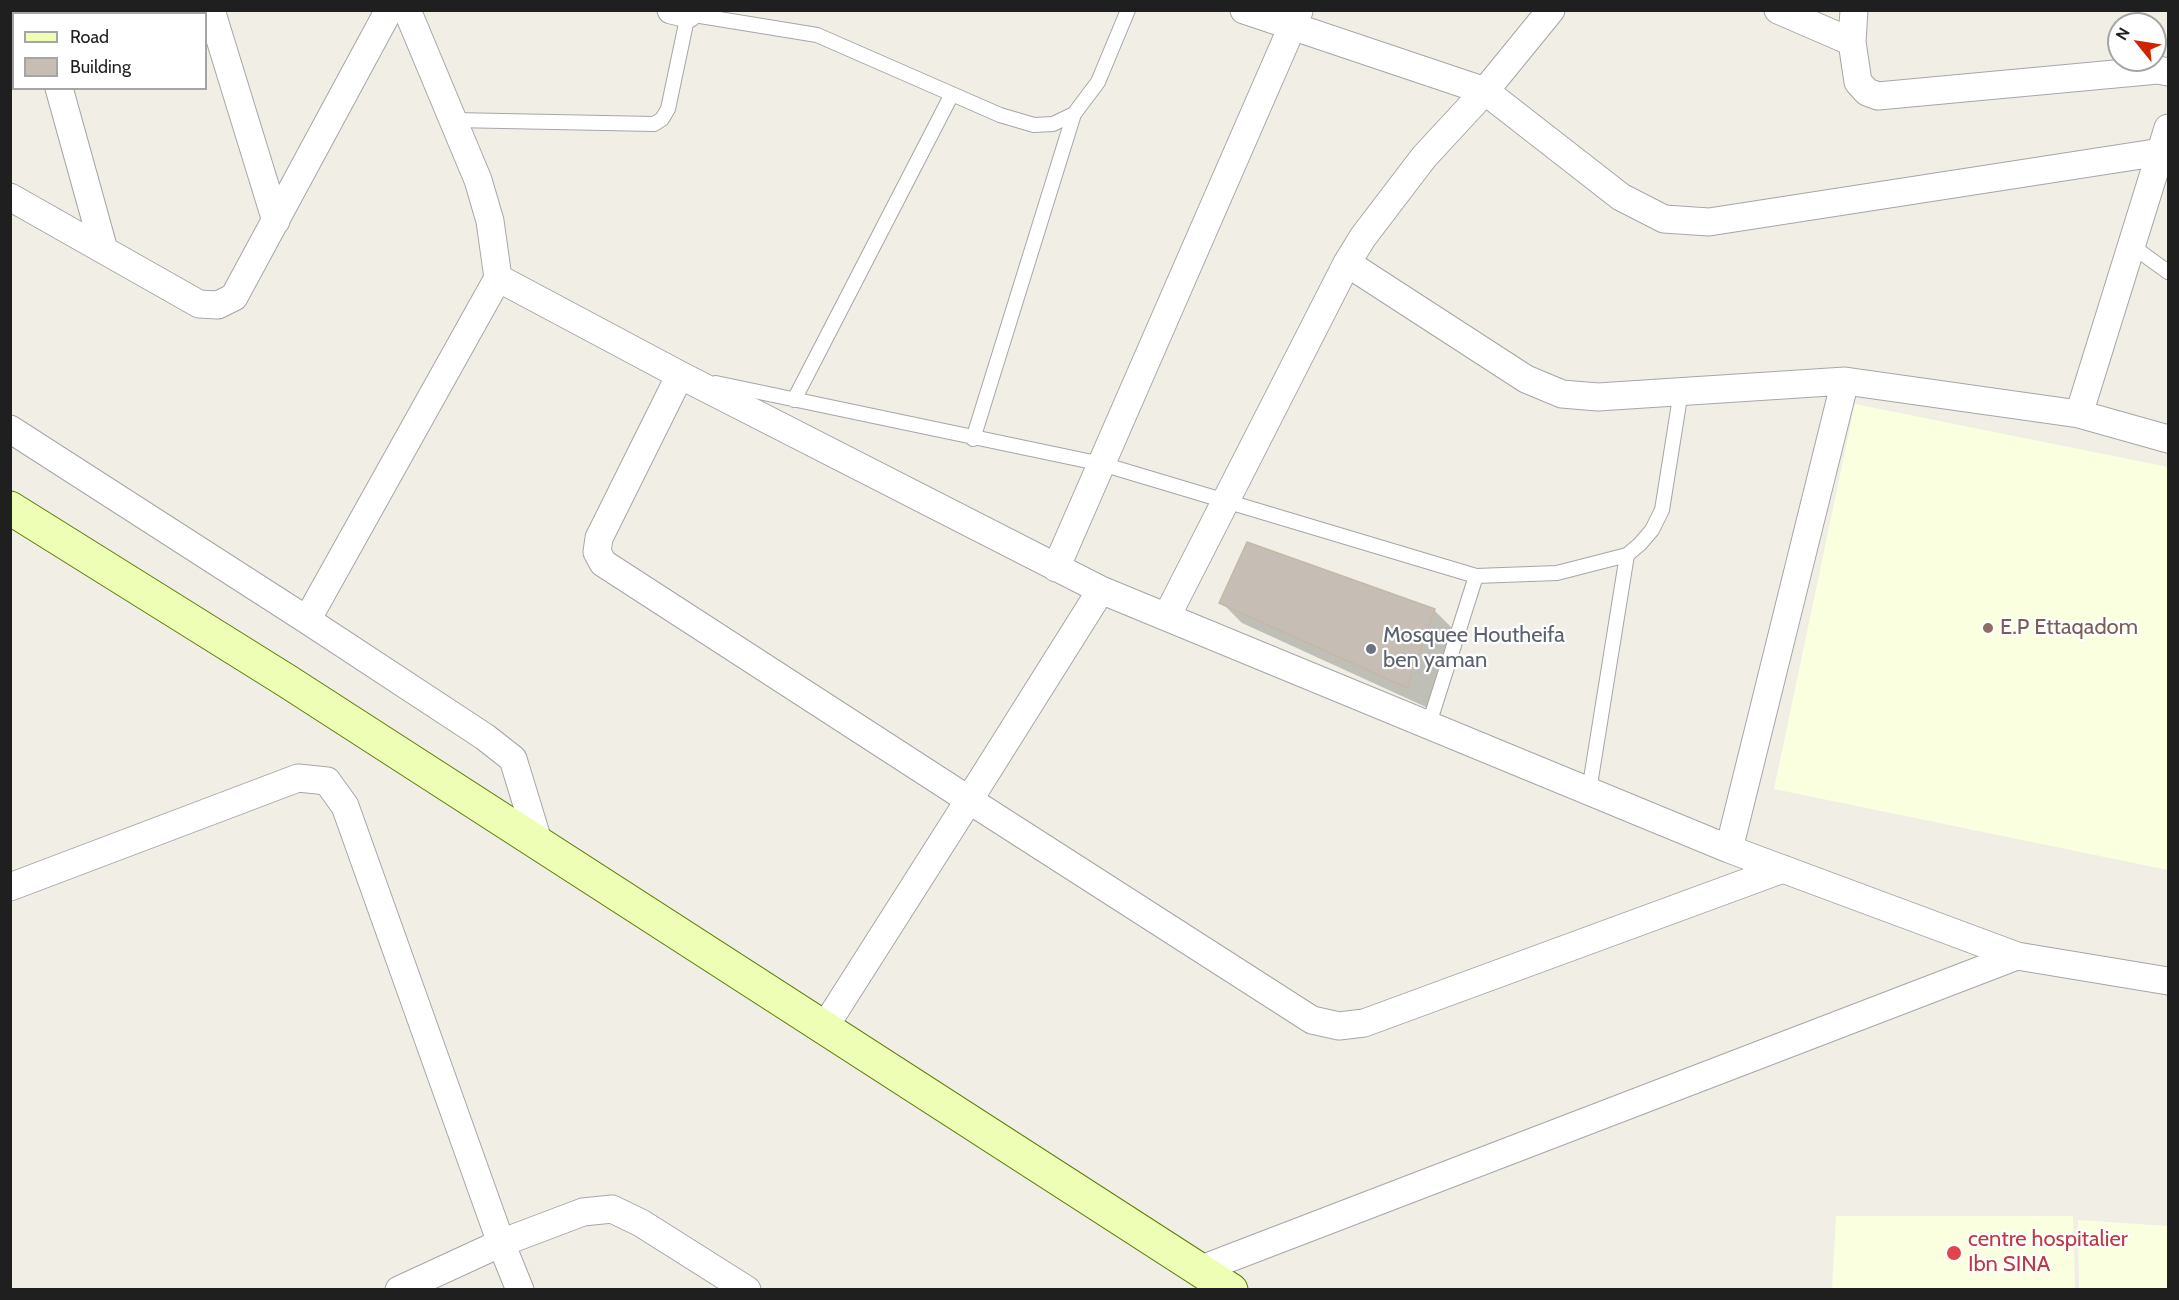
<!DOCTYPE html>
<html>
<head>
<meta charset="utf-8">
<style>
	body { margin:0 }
	#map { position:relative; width:2179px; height:1300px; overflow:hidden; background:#f1efe5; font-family:Cabin,sans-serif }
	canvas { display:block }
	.frame { position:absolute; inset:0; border:12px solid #1f1f1f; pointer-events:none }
	.legend { position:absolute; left:12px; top:12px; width:195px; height:78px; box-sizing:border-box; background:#fff; border:2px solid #a5a5a5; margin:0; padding:8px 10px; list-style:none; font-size:18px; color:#1f1f1f }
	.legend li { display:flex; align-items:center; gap:12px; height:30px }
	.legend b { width:30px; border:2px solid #a5a5a5 }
	.north { position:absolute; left:2107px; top:12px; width:60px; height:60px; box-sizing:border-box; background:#fff; border:2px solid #a5a5a5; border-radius:50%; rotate:300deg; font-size:16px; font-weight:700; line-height:24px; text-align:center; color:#1f1f1f }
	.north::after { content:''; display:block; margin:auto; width:21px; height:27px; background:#cf2400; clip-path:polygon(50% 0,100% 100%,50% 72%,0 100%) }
</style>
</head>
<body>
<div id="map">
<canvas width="2179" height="1300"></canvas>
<div class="frame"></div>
<ul class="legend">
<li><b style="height:8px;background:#eefeb5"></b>Road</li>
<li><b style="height:16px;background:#c6beb4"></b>Building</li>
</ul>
<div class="north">N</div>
</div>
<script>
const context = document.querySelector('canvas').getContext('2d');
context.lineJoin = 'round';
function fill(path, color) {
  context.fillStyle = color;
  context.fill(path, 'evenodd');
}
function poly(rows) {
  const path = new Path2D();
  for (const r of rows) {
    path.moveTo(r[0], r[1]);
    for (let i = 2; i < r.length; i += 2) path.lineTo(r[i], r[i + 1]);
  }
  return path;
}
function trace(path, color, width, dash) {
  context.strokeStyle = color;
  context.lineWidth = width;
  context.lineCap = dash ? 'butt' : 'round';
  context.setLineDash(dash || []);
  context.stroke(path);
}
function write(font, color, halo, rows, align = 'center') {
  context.font = font + ' Cabin,sans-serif';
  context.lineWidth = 4.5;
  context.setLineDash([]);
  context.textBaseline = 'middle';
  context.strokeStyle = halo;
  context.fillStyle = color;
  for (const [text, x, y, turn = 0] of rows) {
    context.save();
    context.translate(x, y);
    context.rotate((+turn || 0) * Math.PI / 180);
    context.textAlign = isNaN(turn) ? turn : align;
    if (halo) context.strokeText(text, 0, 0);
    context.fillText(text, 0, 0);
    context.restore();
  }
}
fill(poly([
	[1855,404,2168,467,2168,870,1774,789],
	[1836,1216,2073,1216,2075,1289,1832,1289],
	[2078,1220,2168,1226,2168,1289,2079,1289]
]), '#faffe0');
fill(poly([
	[1221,602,1434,610,1455,631,1428,708,1242,623]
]), '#0003');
const building = poly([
	[1247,542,1435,609,1407,688,1219,603,1247,542]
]);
fill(building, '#c6beb4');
trace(building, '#c4b8a6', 1.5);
const lane = poly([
	[453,120,654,124,662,119,668,109,688,14,817,35,1000,115,1034,125,1053,124,1074,114,1098,82,1128,10],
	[2132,246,2168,272],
	[716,383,1102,464,1476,576,1557,573,1627,555,1640,544,1652,530,1662,510,1681,391],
	[794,400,952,94],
	[973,439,1074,114],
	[1429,724,1476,576],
	[1589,791,1627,555]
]);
const street = poly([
	[37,10,38,14],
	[211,10,276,221],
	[407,10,478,180,490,221,498,278,680,375,1101,590,1729,849,2017,956,2168,981],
	[671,10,688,14,689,10],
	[1244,10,1485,91,1621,197,1664,219,1709,222,2161,152],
	[1778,10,1852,42],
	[1854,10,1852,42,1858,82,1867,92,1878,96,2158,70,2168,72],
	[59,88,104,250],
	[10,197,199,304,218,305,234,297,389,10],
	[1347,263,1526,379,1562,394,1598,397,1845,381,2079,414,2168,439],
	[680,375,599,538,597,552,603,563,969,800,824,1028],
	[2079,414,2168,128],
	[10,429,307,620,485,737,513,759,539,844],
	[1056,568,1299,11],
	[1101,590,969,800,1312,1020,1339,1026,1364,1023,1783,869],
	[1167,616,1347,263,1363,237,1424,157,1485,91,1551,10],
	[307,620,498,278],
	[1729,849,1845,381],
	[10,887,298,778,327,781,345,806,501,1243,520,1290],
	[1199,1270,2017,956],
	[399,1290,501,1243,583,1212,612,1209,641,1223,747,1290]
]);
const secondary = poly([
	[10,508,287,681,1231,1290]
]);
trace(lane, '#a6a6a6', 16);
trace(street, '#a6a6a6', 29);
trace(secondary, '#597d00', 35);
trace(lane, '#fff', 14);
trace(street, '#fff', 27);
trace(secondary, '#eefeb5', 33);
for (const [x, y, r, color] of [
	[1988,628,6,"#8d6e63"],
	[1371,649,6,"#6b7280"],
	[1954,1253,8,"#e0444e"]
]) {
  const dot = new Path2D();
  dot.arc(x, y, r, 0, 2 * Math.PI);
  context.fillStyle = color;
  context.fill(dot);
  trace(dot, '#fff', 2);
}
write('22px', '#785e54', '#fff', [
	["E.P Ettaqadom",2000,628]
], 'left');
write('22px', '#5b616d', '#fff', [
	["Mosquee Houtheifa",1383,636],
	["ben yaman",1383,661]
], 'left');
write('22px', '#be3a42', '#fff', [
	["centre hospitalier",1968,1240],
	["Ibn SINA",1968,1265]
], 'left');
</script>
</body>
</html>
